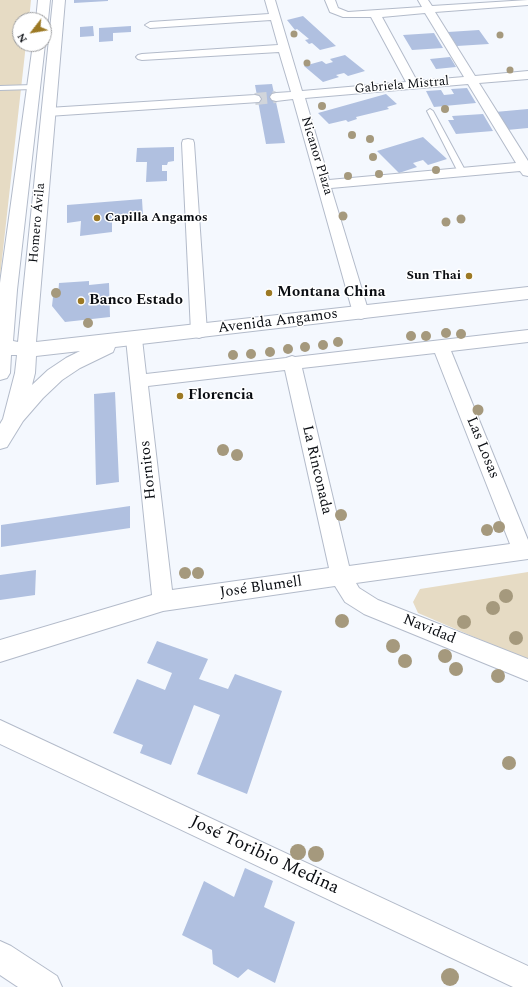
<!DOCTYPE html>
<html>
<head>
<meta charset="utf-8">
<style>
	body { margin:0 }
	#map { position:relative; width:528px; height:987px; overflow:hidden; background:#f4f8fe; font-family:Spectral,serif }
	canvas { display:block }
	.north { position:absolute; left:12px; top:12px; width:40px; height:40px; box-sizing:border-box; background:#fff; border:1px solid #9d9ea0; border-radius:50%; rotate:239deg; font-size:11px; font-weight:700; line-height:16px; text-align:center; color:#0a0d12 }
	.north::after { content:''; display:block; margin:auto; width:14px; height:18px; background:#9c7924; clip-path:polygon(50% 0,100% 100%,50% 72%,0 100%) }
</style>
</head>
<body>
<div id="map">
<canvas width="528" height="987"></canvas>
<div class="north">N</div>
</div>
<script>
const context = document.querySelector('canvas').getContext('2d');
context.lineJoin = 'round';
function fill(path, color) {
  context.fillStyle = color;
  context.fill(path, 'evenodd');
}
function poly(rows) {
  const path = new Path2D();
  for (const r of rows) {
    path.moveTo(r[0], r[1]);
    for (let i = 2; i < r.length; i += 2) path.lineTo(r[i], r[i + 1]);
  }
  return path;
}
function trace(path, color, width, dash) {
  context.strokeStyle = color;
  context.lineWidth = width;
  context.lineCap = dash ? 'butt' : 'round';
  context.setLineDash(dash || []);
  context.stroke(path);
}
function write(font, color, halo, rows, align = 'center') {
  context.font = font + ' Spectral,serif';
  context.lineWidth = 3;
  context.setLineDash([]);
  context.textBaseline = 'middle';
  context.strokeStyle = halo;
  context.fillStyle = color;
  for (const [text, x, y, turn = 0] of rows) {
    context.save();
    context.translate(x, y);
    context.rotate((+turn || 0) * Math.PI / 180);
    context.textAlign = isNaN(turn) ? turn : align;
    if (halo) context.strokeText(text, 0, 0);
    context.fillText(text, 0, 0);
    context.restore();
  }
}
fill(poly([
	[0,0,31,0,29,20,20,20,20,44,26,44,0,277],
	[528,572,528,660,418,613,413,602,420,589]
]), '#e6dbc4');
fill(poly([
	[74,0,108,0,108,1,74,3],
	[303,16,336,46,320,50,312,43,309,44,305,40,309,39,297,29,295,30,287,20],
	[93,26,94,36,80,37,80,27],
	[131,26,131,32,113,33,113,41,99,42,99,28],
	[479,30,489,44,457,46,448,32],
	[434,33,443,48,412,50,403,35],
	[345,55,365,71,348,76,344,73,336,75,339,77,323,82,304,66,322,61,326,64,333,62,330,59],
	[450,57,456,67,436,69,430,59],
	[272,84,285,143,266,144,255,85],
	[467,88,476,103,434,107,426,91,441,90,444,95,454,94,451,89],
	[386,94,397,104,387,107,389,109,356,117,357,119,348,122,346,120,329,124,318,113],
	[528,109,528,128,507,130,495,112],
	[483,114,493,131,456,134,448,120,454,120,452,116],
	[423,137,447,159,428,165,423,160,413,163,417,167,399,173,377,151],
	[174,147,174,161,168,162,167,165,162,165,162,171,167,171,167,181,146,182,147,162,136,162,137,148],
	[142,199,143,216,112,219,112,232,80,236,81,221,67,223,67,205],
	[89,281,89,285,109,283,110,317,65,322,52,306,53,297,58,296,59,283],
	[115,392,119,482,96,485,94,394],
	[130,506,130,528,1,547,1,525],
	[36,570,35,595,0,600,0,575],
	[157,641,208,659,199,679,228,689,235,674,282,691,247,794,197,774,220,715,194,705,171,765,140,753,143,745,113,733,137,679,165,690,172,673,147,663],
	[245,868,273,881,264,907,295,922,275,983,248,969,238,978,213,964,212,950,182,935,204,881,234,897]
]), '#b0c0e0');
trace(poly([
	[255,99,276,97]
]), '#d1d5db', 12, [12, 6]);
const lane = poly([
	[0,86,33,85,36,87,33,89,0,90,0,86],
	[430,109,433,111,466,172,464,173,460,173,458,172,427,111,430,109]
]);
const street = poly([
	[265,0,275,0,302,91,406,82,371,17,343,17,330,12,325,0,335,0,338,8,348,12,422,7,418,0,428,0,432,6,528,0,528,5,435,12,475,76,528,71,528,79,479,83,528,161,528,176,523,175,520,171,331,188,369,313,367,317,361,319,355,317,353,313,293,99,276,101,272,100,270,97,272,94,276,93,291,92,279,52,142,60,138,59,136,57,138,55,142,54,278,45,271,20,150,28,145,25,150,22,269,14,265,0],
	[425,13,464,77,417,81,382,17,425,13],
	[468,84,516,163,329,180,305,98,468,84],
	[255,95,259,96,261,99,259,102,48,116,44,115,42,112,44,109,48,108,255,95],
	[188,139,193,140,194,143,207,332,205,336,199,338,193,336,191,332,182,143,183,140,188,139],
	[528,330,528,342,451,351,528,540,528,559,356,583,359,588,378,600,528,659,528,681,364,614,345,602,335,586,163,611,0,662,0,640,152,595,126,339,128,335,134,333,140,335,142,339,146,374,286,358,292,356,295,357,528,330],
	[435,353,510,544,349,566,302,368,435,353],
	[285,370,329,568,172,590,148,386,285,370],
	[0,720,528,966,528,987,513,987,0,744,0,720]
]);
const secondary = poly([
	[38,0,50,0,48,20,46,23,44,23,44,20,36,20,38,0],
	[53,0,65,0,36,342,528,287,528,299,115,347,113,352,80,368,62,380,43,398,23,421,7,447,0,449,0,424,3,419,15,373,17,355,11,355,10,373,7,378,0,380,0,283,33,44,44,44,44,42,45,44,17,290,13,341,18,342,53,0],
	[80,351,66,358,48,370,32,385,35,373,36,356,80,351]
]);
const highway = poly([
	[0,941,11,946,57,976,62,987,18,987,0,975,0,941]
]);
trace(lane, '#b3bbca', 2);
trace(street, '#b3bbca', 2);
trace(secondary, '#b3bbca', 2);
trace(highway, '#b3bbca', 2);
fill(lane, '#fff');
fill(street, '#fff');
fill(secondary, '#fff');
fill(highway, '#fff');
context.fillStyle = '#a5997d';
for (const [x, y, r] of [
	[294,34,3.5],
	[500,35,3.5],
	[307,63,3.5],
	[510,70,3.5],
	[322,106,4],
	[445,109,4],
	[352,135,4],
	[370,139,4],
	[373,157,4],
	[436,170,4],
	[379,174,4],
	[348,176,4],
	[343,216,4.5],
	[461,219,4.5],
	[446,222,4.5],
	[56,293,5],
	[88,323,5],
	[446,333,5],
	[461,334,5],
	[411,336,5],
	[426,336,5],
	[338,342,5],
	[323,345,5],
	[305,347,5],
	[288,349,5],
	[270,352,5],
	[251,354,5],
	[233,355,5],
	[478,410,5.5],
	[223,450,6],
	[237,455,6],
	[341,515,6],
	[499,527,6],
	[487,530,6],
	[185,573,6],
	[198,573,6],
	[506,596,7],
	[493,608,7],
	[342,621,7],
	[464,622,7],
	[516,638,7],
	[393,646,7],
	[445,656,7],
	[405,661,7],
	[456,669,7],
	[498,676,7],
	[509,763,7],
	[298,852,8],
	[316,854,8],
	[450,977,9]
]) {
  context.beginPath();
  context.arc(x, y, r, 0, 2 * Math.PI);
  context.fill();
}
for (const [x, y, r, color] of [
	[97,218,4,"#9c7924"],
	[469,276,4,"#9c7924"],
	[269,293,4,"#9c7924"],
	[81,301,4,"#9c7924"],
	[180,396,4,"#9c7924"]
]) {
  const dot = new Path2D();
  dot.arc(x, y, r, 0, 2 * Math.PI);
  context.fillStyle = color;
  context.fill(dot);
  trace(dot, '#fff', 1.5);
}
write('13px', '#0a0d12', '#fff', [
	["Gabriela Mistral",402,86,-5],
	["Nicanor Plaza",316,156,73],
	["Homero Ávila",38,223,-85]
]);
write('bold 13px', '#0a0d12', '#fff', [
	["Capilla Angamos",105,218],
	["Sun Thai",461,276,"right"]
], 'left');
write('bold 15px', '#0a0d12', '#fff', [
	["Montana China",277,293],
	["Banco Estado",89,301],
	["Florencia",188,396]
], 'left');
write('15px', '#0a0d12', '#fff', [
	["Avenida Angamos",278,322,-7],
	["Las Losas",482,448,68],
	["Hornitos",149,470,-96],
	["La Rinconada",316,470,77],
	["José Blumell",261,588,-8],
	["Navidad",429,630,22]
]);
write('18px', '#0a0d12', '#fff', [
	["José Toribio Medina",264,856,25]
]);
</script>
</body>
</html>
